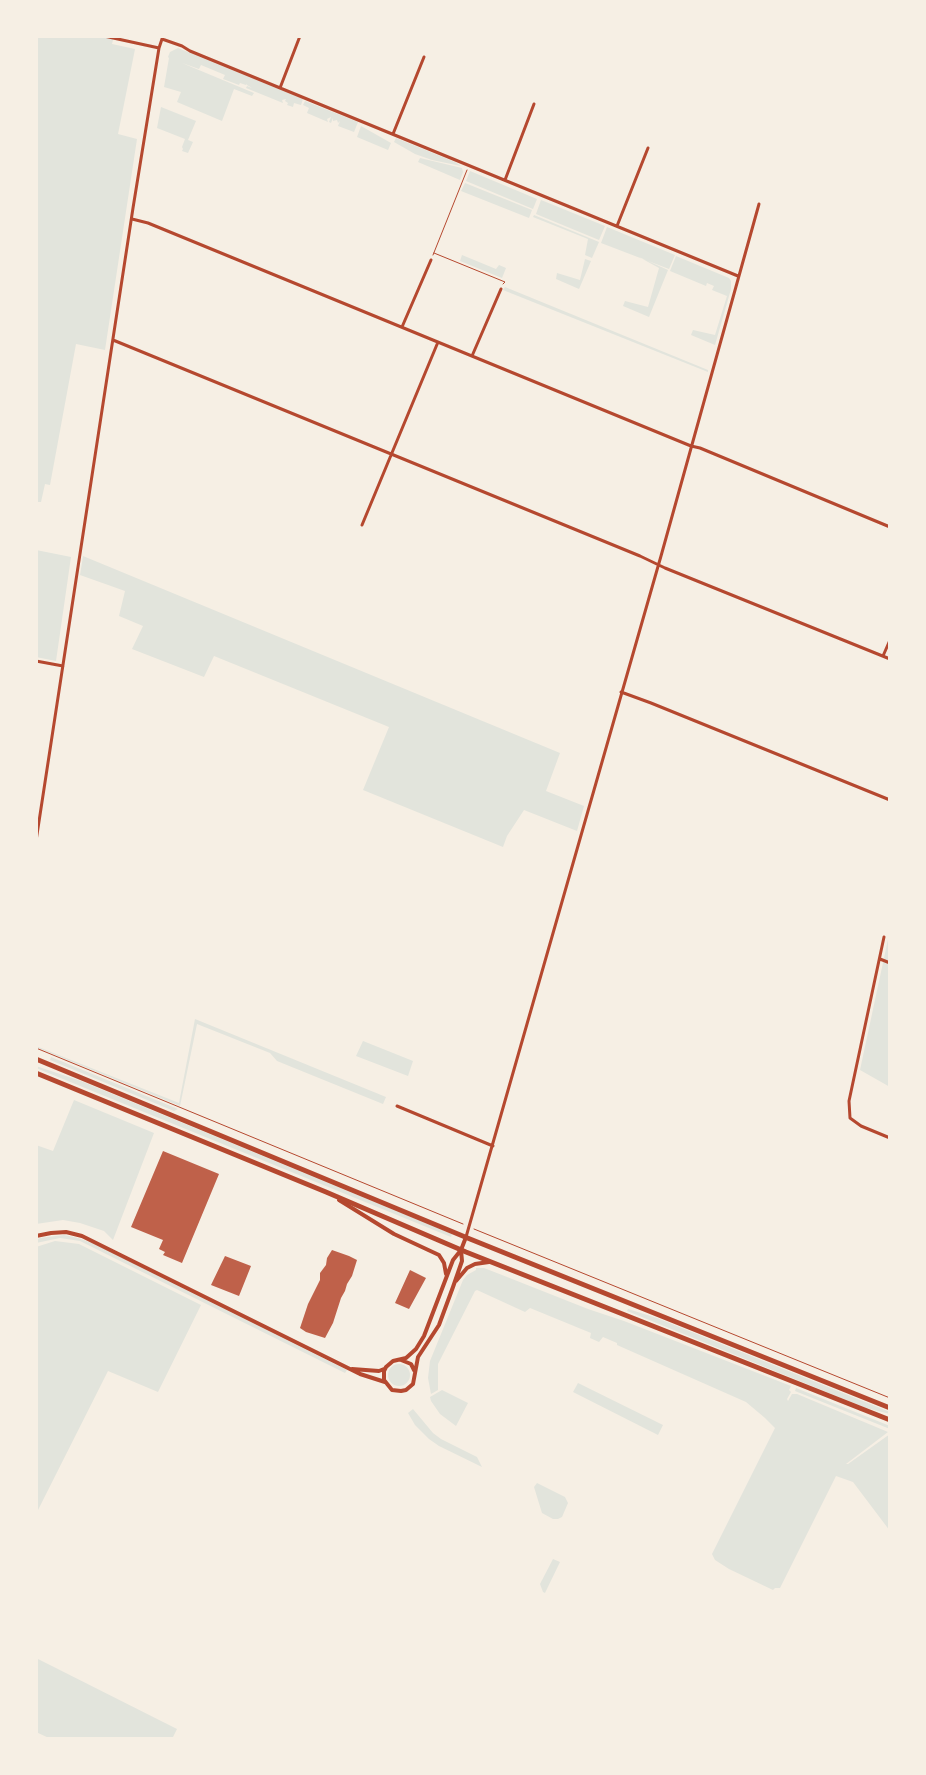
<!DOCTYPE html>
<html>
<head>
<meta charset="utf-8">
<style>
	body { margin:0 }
	#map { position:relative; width:926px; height:1775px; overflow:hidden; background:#f6efe4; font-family:"Roboto Condensed",sans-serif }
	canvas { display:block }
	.frame { position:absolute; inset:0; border:38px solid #f6efe4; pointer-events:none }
</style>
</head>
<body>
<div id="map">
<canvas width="926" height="1775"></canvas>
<div class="frame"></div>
</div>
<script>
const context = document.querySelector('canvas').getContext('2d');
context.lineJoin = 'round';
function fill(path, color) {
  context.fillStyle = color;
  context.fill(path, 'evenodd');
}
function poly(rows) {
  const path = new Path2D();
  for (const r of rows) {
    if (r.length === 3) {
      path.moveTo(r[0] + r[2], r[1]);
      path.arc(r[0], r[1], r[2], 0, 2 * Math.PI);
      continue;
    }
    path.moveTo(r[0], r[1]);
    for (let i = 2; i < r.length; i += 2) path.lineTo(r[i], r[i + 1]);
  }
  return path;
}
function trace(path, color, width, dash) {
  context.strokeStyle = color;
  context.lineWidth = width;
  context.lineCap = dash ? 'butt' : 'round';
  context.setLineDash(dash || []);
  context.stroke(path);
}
fill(poly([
	[36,36,114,36,112,44,135,49,118,134,137,139,105,350,76,344,50,485,45,484,41,502,36,502],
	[178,48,303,99,301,105,294,103,293,107,287,105,288,103,285,101,286,99,282,100,283,103,246,88,247,86,252,88,247,85,247,84,246,85,240,83,239,85,223,79,225,75,201,65,199,69,182,63,254,93,252,96,234,89,222,121,177,102,181,92,164,87,169,58,168,57,170,52],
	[305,101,358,122,354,132,338,126,340,121,338,123,337,120,333,121,333,118,331,123,329,122,331,117,327,119,328,122,307,113,309,108,303,105],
	[161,107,196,121,188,140,193,142,188,153,182,151,183,149,182,147,185,139,157,128],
	[361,126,391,143,388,150,357,137],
	[396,138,455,162,461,166,432,160,415,154,394,142],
	[420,158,462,168,463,172,460,180,418,162],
	[470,171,537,199,533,209,466,181],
	[465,183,532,210,529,218,461,191],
	[541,200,605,226,599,240,536,214],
	[534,215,599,242,592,258,585,255,588,239,533,217],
	[607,227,675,255,669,269,601,243],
	[462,255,496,269,499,265,506,268,502,278,460,261],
	[676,256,729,278,731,281,731,289,715,345,691,335,693,330,715,335,727,296,712,290,714,286,707,283,706,286,670,271],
	[639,257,668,270,649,317,623,306,625,301,648,307,659,268],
	[585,259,591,261,579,289,556,279,557,273,580,280],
	[505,287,708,370,708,372,503,290],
	[36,550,71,557,56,661,36,657],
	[83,556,560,753,546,791,584,806,577,831,524,810,507,836,503,847,363,790,389,727,214,656,204,677,132,649,143,626,119,616,125,591,80,575],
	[890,930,890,1087,860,1070],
	[195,1019,386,1097,383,1104,277,1061,270,1053,197,1024,180,1106,36,1047,36,1046,179,1103],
	[363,1041,413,1061,408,1076,356,1056],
	[51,1057,178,1109,174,1111,50,1060],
	[36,1066,81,1081,452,1234,451,1237,36,1068],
	[74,1100,154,1133,113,1240,104,1231,80,1223,63,1220,36,1224,36,1145,53,1151],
	[64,1235,78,1238,92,1243,347,1370,345,1373,80,1241,60,1238,36,1243,36,1240,40,1238],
	[55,1241,79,1244,201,1305,158,1392,108,1371,36,1514,36,1247],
	[476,1268,484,1268,502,1275,588,1309,624,1321,791,1386,789,1390,791,1392,787,1399,788,1401,792,1394,797,1394,888,1432,846,1464,848,1464,890,1434,890,1531,853,1482,836,1476,780,1588,775,1588,773,1590,729,1569,715,1560,712,1554,775,1428,765,1418,746,1402,617,1345,617,1343,603,1337,599,1342,590,1338,591,1333,530,1308,525,1312,477,1290,475,1291,438,1364,438,1390,431,1394,428,1378,430,1361,463,1280,467,1275,476,1270],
	[628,1309,657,1318,890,1412,890,1414,866,1408,627,1311],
	[399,1375,11],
	[578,1383,663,1425,658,1435,573,1392],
	[796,1388,890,1426,890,1429,795,1391],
	[442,1390,468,1403,456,1426,440,1414,431,1401,430,1397],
	[413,1409,433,1433,441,1439,477,1457,482,1467,439,1446,429,1439,415,1425,408,1413],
	[537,1483,565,1497,568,1503,562,1517,558,1519,553,1519,542,1513,534,1487],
	[553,1559,560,1562,545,1593,543,1592,540,1584],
	[36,1658,177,1729,172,1739,51,1739,36,1732]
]), '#e2e4dc');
fill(poly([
	[163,1151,219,1174,182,1263,163,1255,165,1252,159,1249,163,1240,131,1227],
	[332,1250,349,1256,357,1260,352,1276,347,1284,345,1291,341,1298,333,1323,325,1338,306,1332,300,1328,308,1304,320,1280,320,1273,326,1265,327,1258],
	[225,1256,251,1266,239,1296,211,1285],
	[410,1270,426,1278,409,1309,395,1303]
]), '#bf614a');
trace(poly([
	[434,253,505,282,503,284],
	[433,255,467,170],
	[36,1048,463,1224],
	[474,1229,890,1398]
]), '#b5482f', 1);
trace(poly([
	[104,36,159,48],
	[162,39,182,46,190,51,738,276],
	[280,88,300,36],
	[393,134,424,57],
	[505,180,534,104],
	[132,219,148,223,691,446,700,448,890,527],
	[617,226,648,148],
	[402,327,431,260],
	[113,340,640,556,665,568,890,659],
	[472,356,501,289],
	[362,525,438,342],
	[883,656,890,640],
	[36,661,63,666],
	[621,692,651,703,890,800],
	[36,841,133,208,159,48,163,36],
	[884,937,849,1101,850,1118,861,1126,890,1138],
	[880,959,890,963],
	[397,1106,493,1146],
	[466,1237,661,556,759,204]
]), '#b5482f', 3);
trace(poly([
	[339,1200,394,1234,439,1255,444,1263,446,1274],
	[36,1236,51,1233,66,1232,82,1236,360,1374,385,1382],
	[461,1250,462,1261,453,1287,439,1325,418,1357,413,1384,406,1390,401,1391,392,1390,384,1380,384,1371,386,1367,393,1361,406,1358,416,1349,424,1336,453,1260,461,1250,466,1237],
	[456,1281,467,1268,475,1264,489,1262],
	[401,1360,411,1364,414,1370],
	[352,1369,379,1371,384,1369]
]), '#b5482f', 4);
trace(poly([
	[36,1059,470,1239,890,1408],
	[36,1073,326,1192,466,1252,890,1420]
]), '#b5482f', 5);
</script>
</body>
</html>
